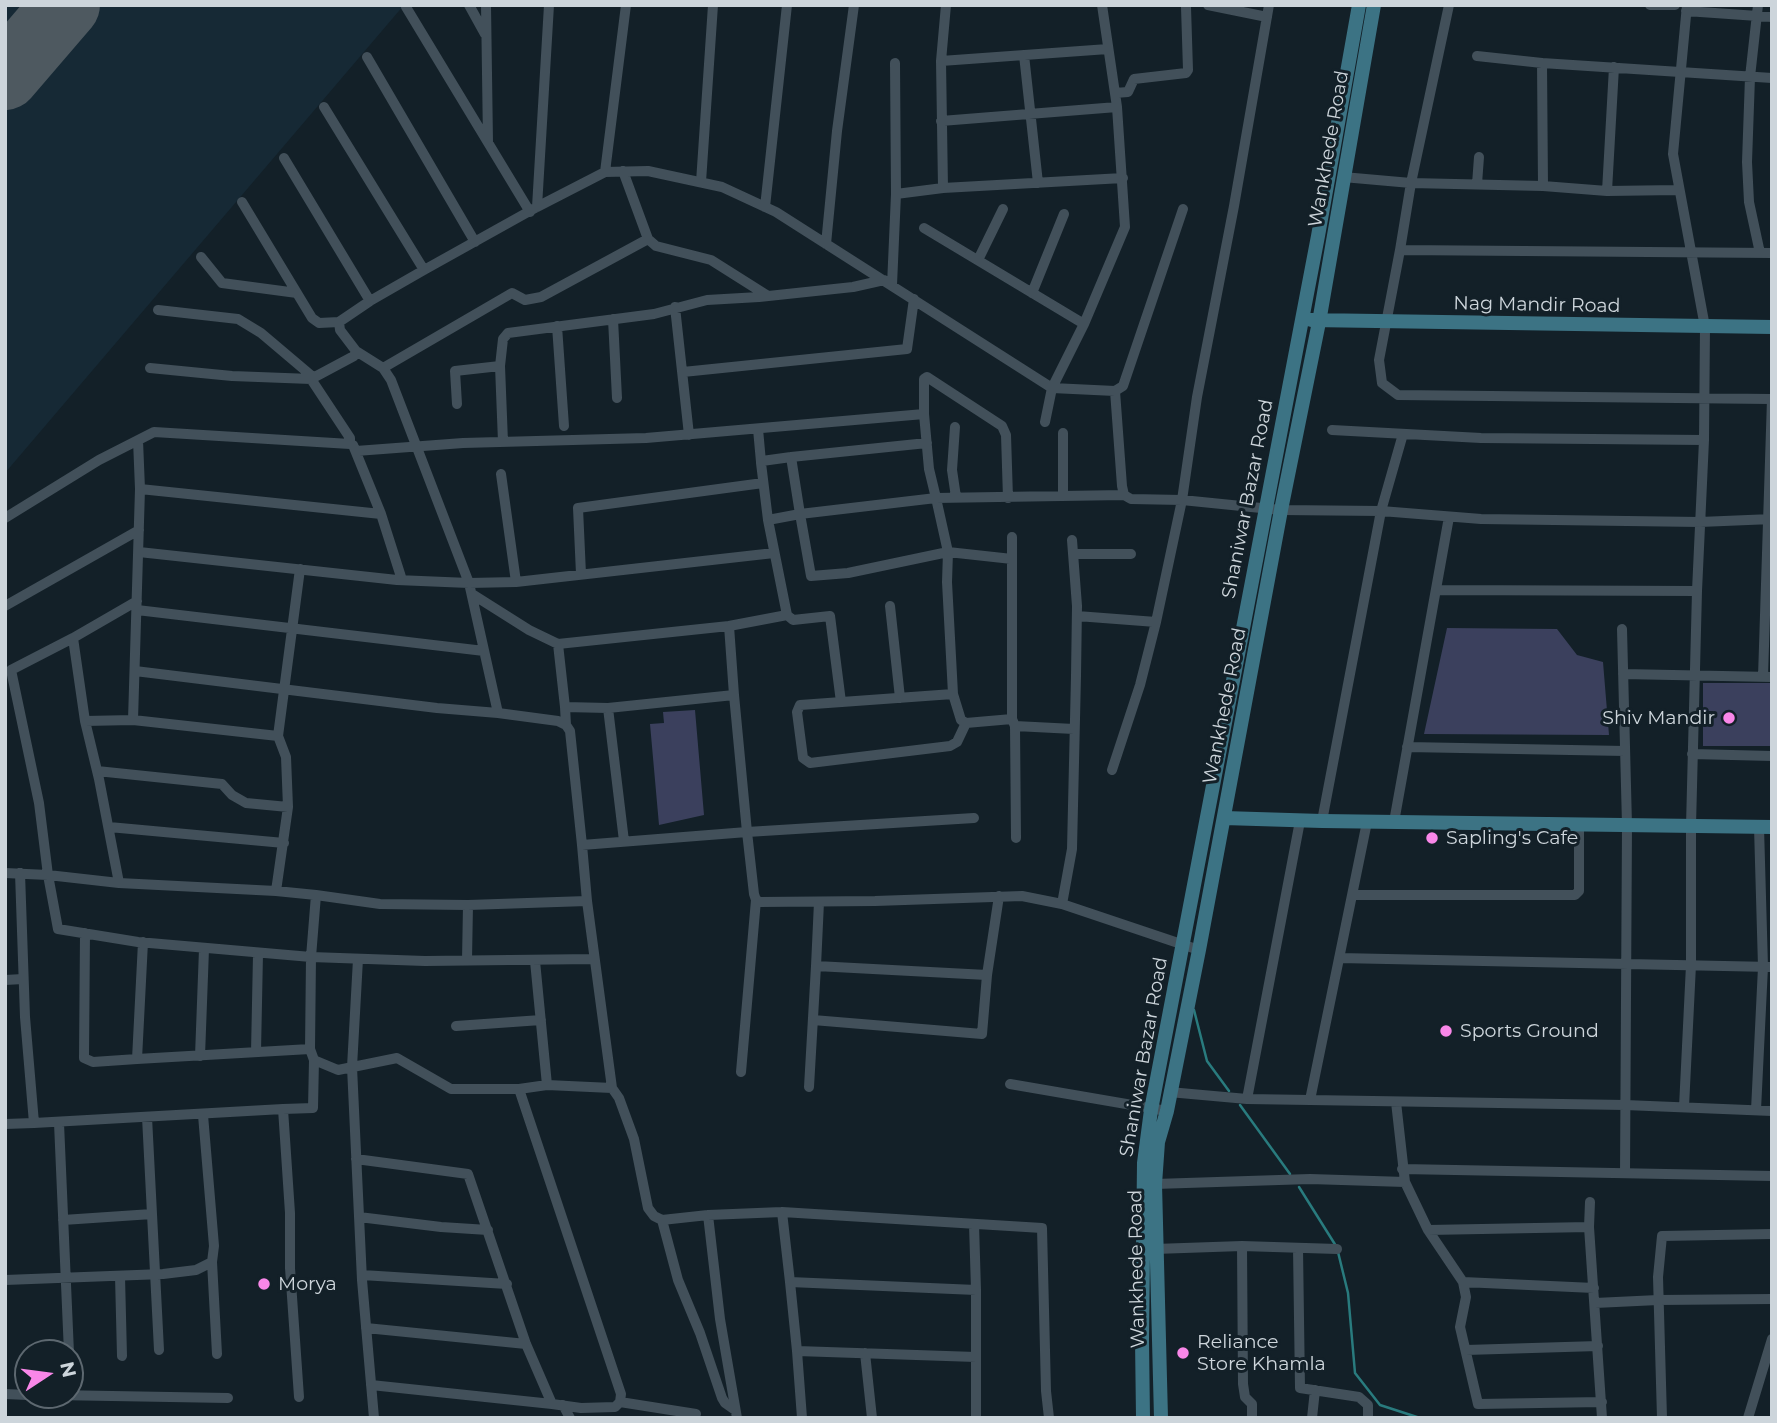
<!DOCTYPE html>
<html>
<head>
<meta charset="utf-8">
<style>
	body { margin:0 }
	#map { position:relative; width:1777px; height:1423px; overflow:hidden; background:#132028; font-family:Montserrat,sans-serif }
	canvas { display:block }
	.frame { position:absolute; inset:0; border:7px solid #cdd5db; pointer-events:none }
	.north { position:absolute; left:14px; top:1339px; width:70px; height:70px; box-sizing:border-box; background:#132028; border:2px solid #5d6870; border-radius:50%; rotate:77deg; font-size:19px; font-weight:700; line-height:28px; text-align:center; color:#cdd5db }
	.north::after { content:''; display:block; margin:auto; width:24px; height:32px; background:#f987e8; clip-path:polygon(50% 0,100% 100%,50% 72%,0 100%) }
</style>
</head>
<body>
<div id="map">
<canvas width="1777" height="1423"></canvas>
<div class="frame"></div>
<div class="north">N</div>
</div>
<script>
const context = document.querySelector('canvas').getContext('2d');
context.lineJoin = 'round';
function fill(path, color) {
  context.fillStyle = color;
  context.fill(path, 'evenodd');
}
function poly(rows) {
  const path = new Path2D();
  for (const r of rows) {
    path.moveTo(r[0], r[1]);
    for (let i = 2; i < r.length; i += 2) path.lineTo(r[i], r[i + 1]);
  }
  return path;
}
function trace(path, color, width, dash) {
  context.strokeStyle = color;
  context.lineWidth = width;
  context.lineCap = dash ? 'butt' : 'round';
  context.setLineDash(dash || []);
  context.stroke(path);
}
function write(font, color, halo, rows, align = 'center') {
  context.font = font + ' Montserrat,sans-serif';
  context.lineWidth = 6;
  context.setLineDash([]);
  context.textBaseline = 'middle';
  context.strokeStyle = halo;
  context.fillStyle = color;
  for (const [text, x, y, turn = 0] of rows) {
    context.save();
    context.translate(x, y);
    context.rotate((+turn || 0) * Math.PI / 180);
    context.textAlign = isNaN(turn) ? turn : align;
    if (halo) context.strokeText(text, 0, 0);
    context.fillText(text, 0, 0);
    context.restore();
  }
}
fill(poly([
	[5,5,404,5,5,473]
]), '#162935');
fill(poly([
	[1447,628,1557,629,1577,655,1603,662,1609,735,1424,734],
	[1703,683,1772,683,1772,746,1703,746],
	[695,710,704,815,659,825,650,724,664,723,663,712]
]), '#3b405d');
trace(poly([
	[1194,1010,1207,1061,1229,1091],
	[1240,1105,1290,1174],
	[1299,1187,1336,1246],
	[1338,1252,1348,1293,1355,1373,1380,1405,1420,1418]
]), '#297b7e', 2.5);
trace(poly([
	[5,76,66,5]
]), '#4e5960', 68);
trace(poly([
	[469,5,485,34],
	[486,5,488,142],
	[626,5,605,172,537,207,424,270,370,301,339,322,340,330,356,351,383,368,391,380,469,583,498,713,558,721,566,725,570,731,582,845,747,832,754,894,756,900,760,902,875,901,1022,896,1062,904,1199,950],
	[1208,5,1267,17],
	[1449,5,1411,183,1543,186,1607,191,1678,190],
	[1650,5,1675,5],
	[1758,5,1750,77,1747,162,1749,202,1760,253],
	[406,7,530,212],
	[1686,11,1772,17],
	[1024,55,1038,183],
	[1477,56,1542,63,1543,186],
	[367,57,475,242],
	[941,61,1108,49],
	[895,63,896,194],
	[1542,63,1772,78],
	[1115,93,1128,92,1134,79,1186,73,1188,70,1186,7],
	[324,107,424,270],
	[941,121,1117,107],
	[284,158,370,301],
	[623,171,648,239,656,246,711,260,768,296],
	[605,172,648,171,722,187,776,212,1052,388,1115,391,1122,486,1124,495,1131,499,1182,500,1281,510,1381,511,1481,519,1700,522,1772,519],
	[1343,177,1411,183,1400,250,1772,253],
	[701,182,713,5],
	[1477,184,1479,157],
	[943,188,1123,178],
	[1607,191,1614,67],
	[242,202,312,318,319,323,339,322],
	[537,207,549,5],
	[765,207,787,5],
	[924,228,1084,324],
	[826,244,837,131,854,5],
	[1400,250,1379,360,1382,383,1398,395,1770,399],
	[201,257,222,283,297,293],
	[978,260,1003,209],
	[892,285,896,194,943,188,941,61,946,5],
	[1032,293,1064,214],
	[675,307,689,435],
	[158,310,238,319,261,333,313,377],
	[613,319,617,398],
	[557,326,564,426],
	[150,368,232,376,311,379],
	[383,368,512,293,525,300,541,297,648,239],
	[683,372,907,349,914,299],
	[1115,391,1123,386,1183,209],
	[457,404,455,371,500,366],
	[924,414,924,379,927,377,1002,426,1006,435,1008,498],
	[1045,422,1052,388,1084,324,1125,227,1117,107,1102,5],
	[955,427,952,470,956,497],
	[758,429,761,462],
	[1332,430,1481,438,1704,440],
	[503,442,500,366,503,339,508,333,654,314,707,300,759,297,853,287,884,280],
	[353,445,381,514,402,580],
	[356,451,463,443,646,438,924,414,929,469,936,498,1124,495],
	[501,474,516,582],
	[140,489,381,514],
	[1063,496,1063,433],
	[936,498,948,552,848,573,811,576,800,514,936,498],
	[5,518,99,460,154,432,350,444,350,438,311,379,354,356,356,351],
	[768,520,800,514,791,457,927,443],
	[1012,537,1012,719,1015,726,1074,729],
	[139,552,397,580,469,583,516,582,774,553],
	[1073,554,1131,554],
	[1012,559,948,552,947,582,953,694,961,720,966,723,1012,719],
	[581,574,578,508,763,483],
	[1436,590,1697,591],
	[472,594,529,630,558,644,565,707],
	[5,606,139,530],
	[890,606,900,698],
	[137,610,484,651],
	[787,615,793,620,830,616,841,702],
	[1077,616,1156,622],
	[729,626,787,615,768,520,761,463,762,461,791,457],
	[1622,629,1627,825,1625,1173],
	[73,638,11,670,39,803,48,875,119,883,99,779,85,721,133,720,140,489,138,440],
	[558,644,729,626,734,695],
	[135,671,437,708,498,713],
	[1623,674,1772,677],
	[1763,677,1772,399],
	[953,694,800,705,797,712,803,758,810,763,950,746,957,742,966,723],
	[608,708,624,841],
	[133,720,278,736,300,569],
	[85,721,73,638,137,601],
	[566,725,565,707,608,708,734,695,747,832,974,818],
	[1015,726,1016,838],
	[1407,747,1625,751],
	[1692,754,1772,756],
	[1112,770,1140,685,1156,622,1182,500,1197,397,1234,206,1269,5],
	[97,771,222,784,232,795,246,803,288,807],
	[1322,821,1381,511,1403,434],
	[1394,822,1449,517],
	[109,827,284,843],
	[582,845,587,901,612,1088,619,1098,634,1139,648,1208,654,1216,662,1220,708,1215],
	[5,873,48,875,58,929,138,942,311,957,425,961,594,959],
	[20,873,25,1017,34,1123,283,1109,290,1213,290,1268,299,1397],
	[119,883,276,891,316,895,311,957,310,1049,314,1060,313,1108,283,1109],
	[276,891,288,807,286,757,278,736],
	[316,895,380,904,468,905,587,901],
	[1352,895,1575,895,1579,891,1579,824],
	[819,902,816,966,987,975,999,896],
	[1062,904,1072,849,1076,676,1077,606,1072,540],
	[85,933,84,1058,93,1062,137,1059],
	[143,942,137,1059,310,1049],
	[1339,958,1772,967],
	[358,959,352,1067,362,1280,374,1418],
	[467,960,468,905],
	[535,961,547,1085,612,1088],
	[5,980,23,979],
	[813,1020,982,1034,987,975],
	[456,1026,541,1020],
	[256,1052,258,954],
	[200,1056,204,949],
	[314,1060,338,1070,397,1058,451,1089,519,1089,547,1085],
	[741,1072,756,900],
	[1010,1084,1167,1111],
	[809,1087,816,966],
	[1169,1092,1247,1099,1625,1105,1772,1111],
	[1247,1099,1300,821],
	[1310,1100,1367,822],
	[1396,1102,1405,1182,1428,1230,1463,1282,1594,1288],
	[1684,1107,1691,965,1691,826,1697,591,1704,440,1705,327,1673,154,1687,5],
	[1756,1110,1763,967,1759,827],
	[147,1117,159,1350],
	[59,1123,69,1353],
	[5,1124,34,1123],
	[356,1159,468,1174,526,1344,552,1404,581,1408,615,1407,620,1402,621,1394,519,1089],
	[1402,1169,1772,1176],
	[1155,1184,1310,1179,1405,1182],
	[1590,1202,1589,1227,1602,1418],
	[782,1212,790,1282,976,1290,974,1224],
	[359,1217,441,1227,488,1230],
	[63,1220,152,1214],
	[662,1220,678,1280,700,1333,722,1398,725,1403,735,1410],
	[1428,1230,1589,1227],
	[1242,1246,1337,1249],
	[1298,1248,1300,1388,1359,1397,1368,1405,1368,1418],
	[1155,1249,1242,1246,1243,1384,1245,1397,1252,1404,1252,1418],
	[212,1262,217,1354],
	[362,1275,507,1284],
	[120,1276,122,1356],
	[5,1280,163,1274,196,1270,212,1262,214,1246,203,1115],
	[790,1282,797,1351,976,1357,976,1290],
	[1463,1282,1466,1297,1460,1327,1478,1404,1602,1402],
	[1595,1303,1658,1300,1772,1299],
	[366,1328,526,1344],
	[1466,1350,1598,1346],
	[797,1351,802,1418],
	[865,1353,872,1418],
	[976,1357,976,1418],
	[371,1385,552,1404],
	[5,1394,28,1395],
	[54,1395,228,1398],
	[620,1402,696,1414],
	[563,1405,570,1418],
	[737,1418,720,1319,708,1215,782,1212,1042,1228,1046,1391,1049,1418],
	[1312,1418,1315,1390],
	[1662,1418,1658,1277,1662,1236,1772,1234],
	[1748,1418,1772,1339]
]), '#42505a', 10);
trace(poly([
	[1311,320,1772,327],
	[1224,818,1322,821,1772,827],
	[1143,1418,1142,1340,1144,1163,1151,1110,1318,236,1359,5],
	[1161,1418,1155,1184,1158,1142,1167,1111,1199,950,1281,510,1319,322,1374,5]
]), '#3c7384', 14);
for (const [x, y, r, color] of [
	[1729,718,7,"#f987e8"],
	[1432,838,7,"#f987e8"],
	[1446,1031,7,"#f987e8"],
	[264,1284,7,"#f987e8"],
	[1183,1353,7,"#f987e8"]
]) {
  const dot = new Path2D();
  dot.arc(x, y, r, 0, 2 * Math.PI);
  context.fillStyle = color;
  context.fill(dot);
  trace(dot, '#132028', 2.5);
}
write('19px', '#cdd5db', '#132028', [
	["Wankhede Road",1329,149,-80],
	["Nag Mandir Road",1537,305,1],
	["Shaniwar Bazar Road",1248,499,-79],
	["Wankhede Road",1225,706,-79],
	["Shaniwar Bazar Road",1144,1057,-80],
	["Wankhede Road",1137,1269,-91]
]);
write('19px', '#cdd5db', '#132028', [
	["Shiv Mandir",1715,718,"right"],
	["Sapling's Cafe",1446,838],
	["Sports Ground",1460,1031],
	["Morya",278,1284],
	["Reliance",1197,1342],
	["Store Khamla",1197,1364]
], 'left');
</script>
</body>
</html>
